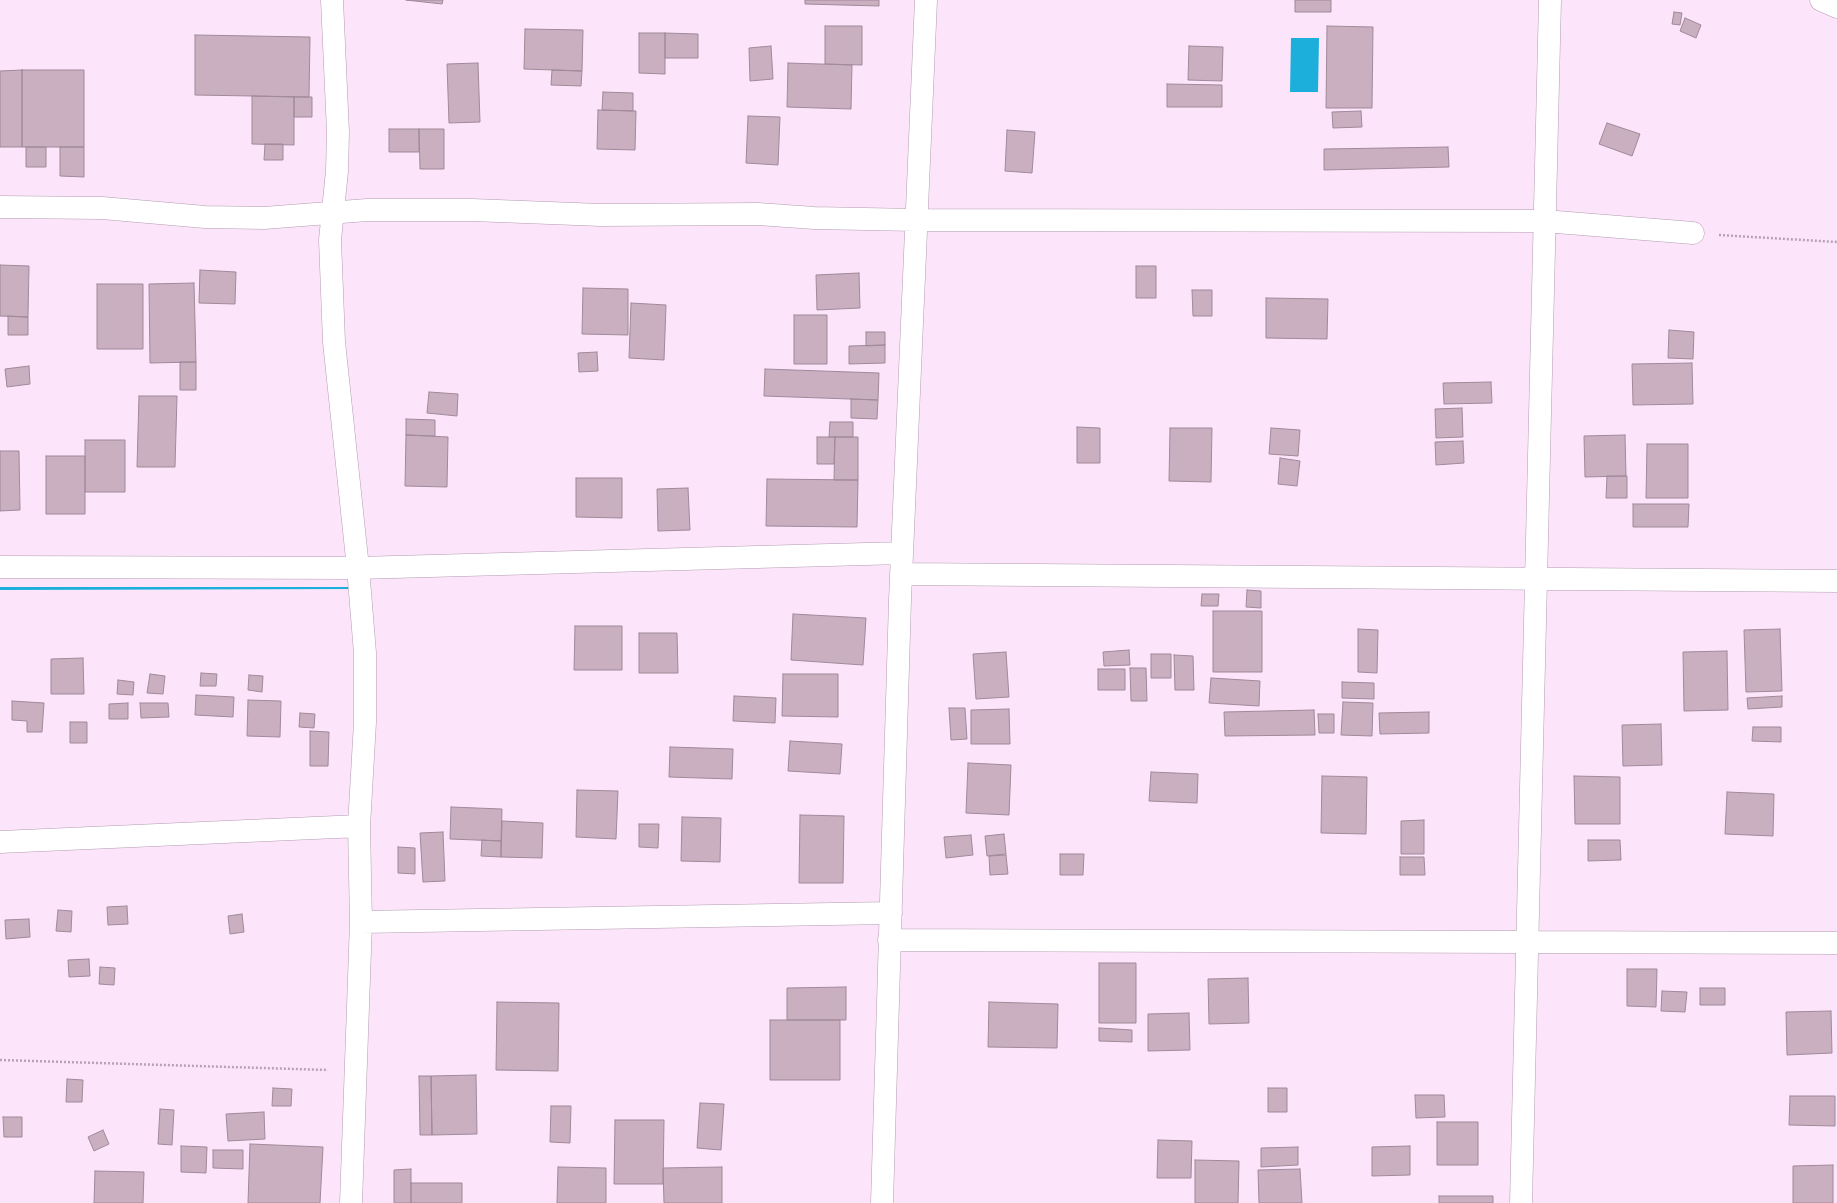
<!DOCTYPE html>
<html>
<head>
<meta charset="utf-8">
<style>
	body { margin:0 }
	canvas { display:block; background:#fce5fb }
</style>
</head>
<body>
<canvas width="1837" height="1203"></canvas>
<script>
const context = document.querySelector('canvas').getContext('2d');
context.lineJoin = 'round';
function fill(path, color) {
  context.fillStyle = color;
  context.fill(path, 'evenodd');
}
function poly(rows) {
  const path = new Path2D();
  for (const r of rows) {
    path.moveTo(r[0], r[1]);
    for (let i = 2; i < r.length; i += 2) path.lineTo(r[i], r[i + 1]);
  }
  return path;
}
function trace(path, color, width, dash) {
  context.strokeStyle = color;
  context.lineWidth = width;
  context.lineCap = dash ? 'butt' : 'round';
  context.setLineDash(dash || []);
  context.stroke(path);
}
fill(poly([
	[1291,38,1319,38,1318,92,1290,92],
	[0,587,358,587,358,589,0,590]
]), '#1cafdb');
const building = poly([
	[406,0,443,0,442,4,406,0],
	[805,0,879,0,879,6,805,4,805,0],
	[1295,0,1331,0,1331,12,1295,12,1295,0],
	[1674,12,1682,13,1680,25,1672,24,1674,12],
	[1685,18,1701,25,1696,38,1680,31,1685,18],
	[825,26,862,26,862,65,825,64,825,26],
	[1327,26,1373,27,1372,108,1326,108,1327,26],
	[525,29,583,30,582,71,524,69,525,29],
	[639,33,665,33,665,74,639,73,639,33],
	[665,33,698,34,698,58,665,58,665,33],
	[195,35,310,37,309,97,195,95,195,35],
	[771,46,773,79,750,81,749,48,771,46],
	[1189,46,1223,47,1222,81,1188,80,1189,46],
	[478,63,480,122,449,123,447,64,478,63],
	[788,63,852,65,851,109,787,107,788,63],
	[22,70,84,70,84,147,22,147,22,70],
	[22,70,22,147,0,147,0,71,22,70],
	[552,70,582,71,581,86,551,85,552,70],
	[1167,84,1222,85,1222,107,1167,107,1167,84],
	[603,92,633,93,633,111,602,110,603,92],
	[252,96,294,97,294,145,252,144,252,96],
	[294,97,312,97,312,117,294,117,294,97],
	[598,110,636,111,635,150,597,149,598,110],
	[1361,111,1362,127,1333,128,1332,112,1361,111],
	[748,116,780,117,778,165,746,163,748,116],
	[1607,123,1640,134,1632,156,1599,144,1607,123],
	[389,129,419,129,419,152,389,152,389,129],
	[419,129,444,129,444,169,420,169,419,129],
	[1007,130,1035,132,1032,173,1005,171,1007,130],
	[265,144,283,144,283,160,264,160,265,144],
	[26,147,46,147,46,167,26,167,26,147],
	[60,147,84,147,84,177,60,176,60,147],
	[1448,147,1449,167,1324,170,1324,149,1448,147],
	[0,265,29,266,28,317,0,316,0,265],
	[1136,266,1156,266,1156,298,1136,298,1136,266],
	[200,270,236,272,235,304,199,303,200,270],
	[859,273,860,308,817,310,816,275,859,273],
	[194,283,196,362,150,363,149,284,194,283],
	[97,284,143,284,143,349,97,349,97,284],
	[583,288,628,289,628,335,582,334,583,288],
	[1192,290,1212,290,1212,316,1193,316,1192,290],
	[1266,298,1328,299,1327,339,1266,338,1266,298],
	[631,303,666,305,664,360,629,358,631,303],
	[794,315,827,315,827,364,794,364,794,315],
	[8,316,28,317,28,335,8,335,8,316],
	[1669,330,1694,332,1693,359,1668,358,1669,330],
	[866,332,885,332,885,345,866,346,866,332],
	[885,345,885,363,849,364,849,346,885,345],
	[597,352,598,371,579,372,578,353,597,352],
	[180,362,196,362,196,390,180,390,180,362],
	[1692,363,1693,404,1633,405,1632,364,1692,363],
	[29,366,30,384,7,387,5,369,29,366],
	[765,369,879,373,878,400,764,396,765,369],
	[1491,382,1492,403,1444,404,1443,383,1491,382],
	[429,392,458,394,457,416,427,413,429,392],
	[139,396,177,396,175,467,137,467,139,396],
	[851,399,878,400,877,419,851,418,851,399],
	[1462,408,1463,437,1436,438,1435,409,1462,408],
	[406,419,435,420,435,436,406,435,406,419],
	[830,422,853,422,853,437,829,437,830,422],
	[1077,427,1100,428,1100,463,1077,463,1077,427],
	[1170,428,1212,428,1211,482,1169,481,1170,428],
	[1271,428,1300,430,1298,456,1269,454,1271,428],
	[406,435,448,437,447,487,405,486,406,435],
	[1625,435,1626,476,1585,477,1584,436,1625,435],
	[817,437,835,437,834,464,817,464,817,437],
	[835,437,858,437,858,480,834,480,835,437],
	[85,440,125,440,125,492,85,492,85,440],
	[1463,441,1464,463,1436,465,1435,442,1463,441],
	[1647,444,1688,444,1688,498,1646,498,1647,444],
	[0,451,19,451,20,510,0,511,0,451],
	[46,456,85,456,85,514,46,514,46,456],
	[1280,458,1300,461,1297,486,1278,484,1280,458],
	[1607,476,1627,476,1627,498,1606,498,1607,476],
	[576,478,622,478,622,518,576,517,576,478],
	[767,479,858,480,857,527,766,526,767,479],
	[688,488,690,530,658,531,657,489,688,488],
	[1633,504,1689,504,1688,527,1633,527,1633,504],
	[1247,590,1261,591,1261,608,1246,607,1247,590],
	[1202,594,1219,594,1218,606,1201,606,1202,594],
	[1213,611,1262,611,1262,672,1213,672,1213,611],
	[793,614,866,618,863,665,791,660,793,614],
	[575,626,622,626,622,670,574,670,575,626],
	[1358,629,1378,630,1377,673,1358,672,1358,629],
	[1780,629,1782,691,1746,692,1744,630,1780,629],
	[639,633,677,633,678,673,639,673,639,633],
	[1129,650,1130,665,1104,666,1103,652,1129,650],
	[1727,651,1728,710,1684,711,1683,652,1727,651],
	[1006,652,1009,697,976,699,973,654,1006,652],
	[1151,654,1171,654,1171,678,1151,678,1151,654],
	[1174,655,1193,656,1194,690,1175,690,1174,655],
	[83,658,84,694,51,694,51,659,83,658],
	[1130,668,1146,668,1147,701,1131,701,1130,668],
	[1098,669,1125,669,1125,690,1098,690,1098,669],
	[201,673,217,674,216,686,200,686,201,673],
	[150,674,165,676,163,694,147,693,150,674],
	[783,674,838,674,838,717,782,716,783,674],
	[249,675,263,676,262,692,248,690,249,675],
	[1211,678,1260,681,1259,706,1209,703,1211,678],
	[118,680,134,682,133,695,117,694,118,680],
	[1342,682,1374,683,1374,699,1342,698,1342,682],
	[196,695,234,697,233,717,195,715,196,695],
	[734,696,776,698,775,723,733,721,734,696],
	[1782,696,1782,707,1748,709,1747,698,1782,696],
	[248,700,281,701,280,737,247,736,248,700],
	[12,701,44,703,42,732,27,732,27,721,12,720,12,701],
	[1343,702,1373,703,1372,736,1341,735,1343,702],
	[128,703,128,719,109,719,109,704,128,703],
	[140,703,168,703,169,717,141,718,140,703],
	[949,708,965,708,967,739,951,740,949,708],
	[1009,709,1010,744,971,744,971,710,1009,709],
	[1314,710,1315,735,1225,736,1224,712,1314,710],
	[1429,712,1429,733,1380,734,1379,713,1429,712],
	[300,713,315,714,314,728,299,727,300,713],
	[1318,714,1334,714,1334,733,1319,733,1318,714],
	[70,722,87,722,87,743,70,743,70,722],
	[1661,724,1662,765,1623,766,1622,725,1661,724],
	[1753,727,1781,727,1781,742,1752,741,1753,727],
	[310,731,329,732,328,766,310,766,310,731],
	[790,741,842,744,840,774,788,771,790,741],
	[670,747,733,749,732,779,669,777,670,747],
	[968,763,1011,765,1009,815,966,813,968,763],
	[1151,772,1198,774,1197,803,1149,801,1151,772],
	[1322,776,1367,777,1366,834,1321,833,1322,776],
	[1574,776,1620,777,1620,824,1575,824,1574,776],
	[577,790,618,791,616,839,576,837,577,790],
	[1727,792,1774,794,1773,836,1725,834,1727,792],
	[451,807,502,809,501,841,450,839,451,807],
	[800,815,844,816,843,883,799,883,800,815],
	[682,817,721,818,720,862,681,861,682,817],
	[1424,820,1424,854,1401,854,1401,821,1424,820],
	[502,821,543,823,542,858,501,857,502,821],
	[639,824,659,824,658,848,639,847,639,824],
	[443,832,445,881,423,882,420,833,443,832],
	[1004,834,1006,854,987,856,985,836,1004,834],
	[971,835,973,855,946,858,944,837,971,835],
	[482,840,501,841,501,857,481,856,482,840],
	[1588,840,1620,840,1621,860,1588,861,1588,840],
	[398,847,415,848,415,874,398,873,398,847],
	[1060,854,1084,854,1083,875,1060,875,1060,854],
	[1006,855,1008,874,990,875,989,856,1006,855],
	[1400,857,1424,857,1425,875,1400,875,1400,857],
	[127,906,128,924,108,925,107,907,127,906],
	[58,910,72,911,71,932,56,931,58,910],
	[242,914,244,932,230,934,228,916,242,914],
	[29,919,30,937,6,939,5,920,29,919],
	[89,959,90,976,69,977,68,960,89,959],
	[1099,963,1136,963,1136,1023,1099,1023,1099,963],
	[100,967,115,968,114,985,99,984,100,967],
	[1627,969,1657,969,1656,1007,1627,1006,1627,969],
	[1248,978,1249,1023,1209,1024,1208,979,1248,978],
	[846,987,846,1020,787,1020,787,988,846,987],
	[1700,988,1725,988,1725,1005,1700,1005,1700,988],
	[1662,991,1687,992,1685,1012,1661,1011,1662,991],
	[497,1002,559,1003,558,1071,496,1070,497,1002],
	[989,1002,1058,1004,1057,1048,988,1047,989,1002],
	[1831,1011,1832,1053,1787,1055,1786,1012,1831,1011],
	[1189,1013,1190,1050,1148,1051,1148,1014,1189,1013],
	[770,1020,840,1020,840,1080,770,1080,770,1020],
	[1099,1028,1132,1030,1132,1042,1099,1041,1099,1028],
	[476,1075,477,1134,432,1135,431,1076,476,1075],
	[419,1076,431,1076,432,1135,420,1135,419,1076],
	[67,1079,83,1080,82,1102,66,1102,67,1079],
	[273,1088,292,1089,291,1106,272,1106,273,1088],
	[1268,1088,1287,1088,1287,1112,1268,1112,1268,1088],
	[1415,1095,1444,1095,1445,1117,1416,1118,1415,1095],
	[1790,1096,1835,1096,1835,1126,1789,1125,1790,1096],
	[700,1103,724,1104,721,1150,697,1148,700,1103],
	[551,1106,571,1106,570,1143,550,1142,551,1106],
	[160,1109,174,1110,172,1145,158,1144,160,1109],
	[264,1112,265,1139,228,1141,226,1114,264,1112],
	[3,1117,22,1117,22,1137,4,1137,3,1117],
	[615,1120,664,1120,663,1184,614,1184,615,1120],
	[1437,1122,1478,1122,1478,1165,1437,1165,1437,1122],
	[103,1130,109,1144,94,1151,88,1137,103,1130],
	[1158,1140,1192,1141,1191,1178,1157,1178,1158,1140],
	[250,1144,323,1147,320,1203,248,1203,250,1144],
	[181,1146,207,1147,206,1173,181,1172,181,1146],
	[1410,1146,1410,1175,1372,1176,1372,1147,1410,1146],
	[1298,1147,1298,1165,1261,1167,1261,1148,1298,1147],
	[213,1150,243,1150,243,1169,213,1168,213,1150],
	[1195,1160,1239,1161,1238,1203,1195,1203,1195,1160],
	[1833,1165,1833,1203,1793,1203,1793,1166,1833,1165],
	[558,1167,606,1168,606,1203,557,1203,558,1167],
	[722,1167,722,1203,664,1203,663,1168,722,1167],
	[411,1169,411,1203,394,1203,394,1170,411,1169],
	[1300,1169,1302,1203,1259,1203,1258,1170,1300,1169],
	[95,1171,144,1172,143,1203,94,1203,95,1171],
	[411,1183,462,1183,462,1203,411,1203,411,1183],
	[1439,1196,1493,1196,1493,1203,1439,1203,1439,1196]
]);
fill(building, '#c9afc0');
trace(building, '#a1899a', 1);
const minor = poly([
	[332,0,338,132,337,171,330,240,334,342,358,568,365,653,365,722,359,826,361,922,351,1203],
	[1821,0,1837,7],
	[0,207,102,208,205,217,264,218,367,210,472,210,601,215,758,214,814,218,916,220,1544,221,1693,233],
	[0,567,358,568,902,553],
	[901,574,1837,581],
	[0,842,359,826],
	[361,922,891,913],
	[889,940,1837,943],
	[882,1203,900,600,926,0],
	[1521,1203,1550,0]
]);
trace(minor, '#b29cb1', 23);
trace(poly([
	[1719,235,1837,242],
	[0,1060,328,1070]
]), '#b5a3b4', 2.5, [2, 2]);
trace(minor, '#fff', 22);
</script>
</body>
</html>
